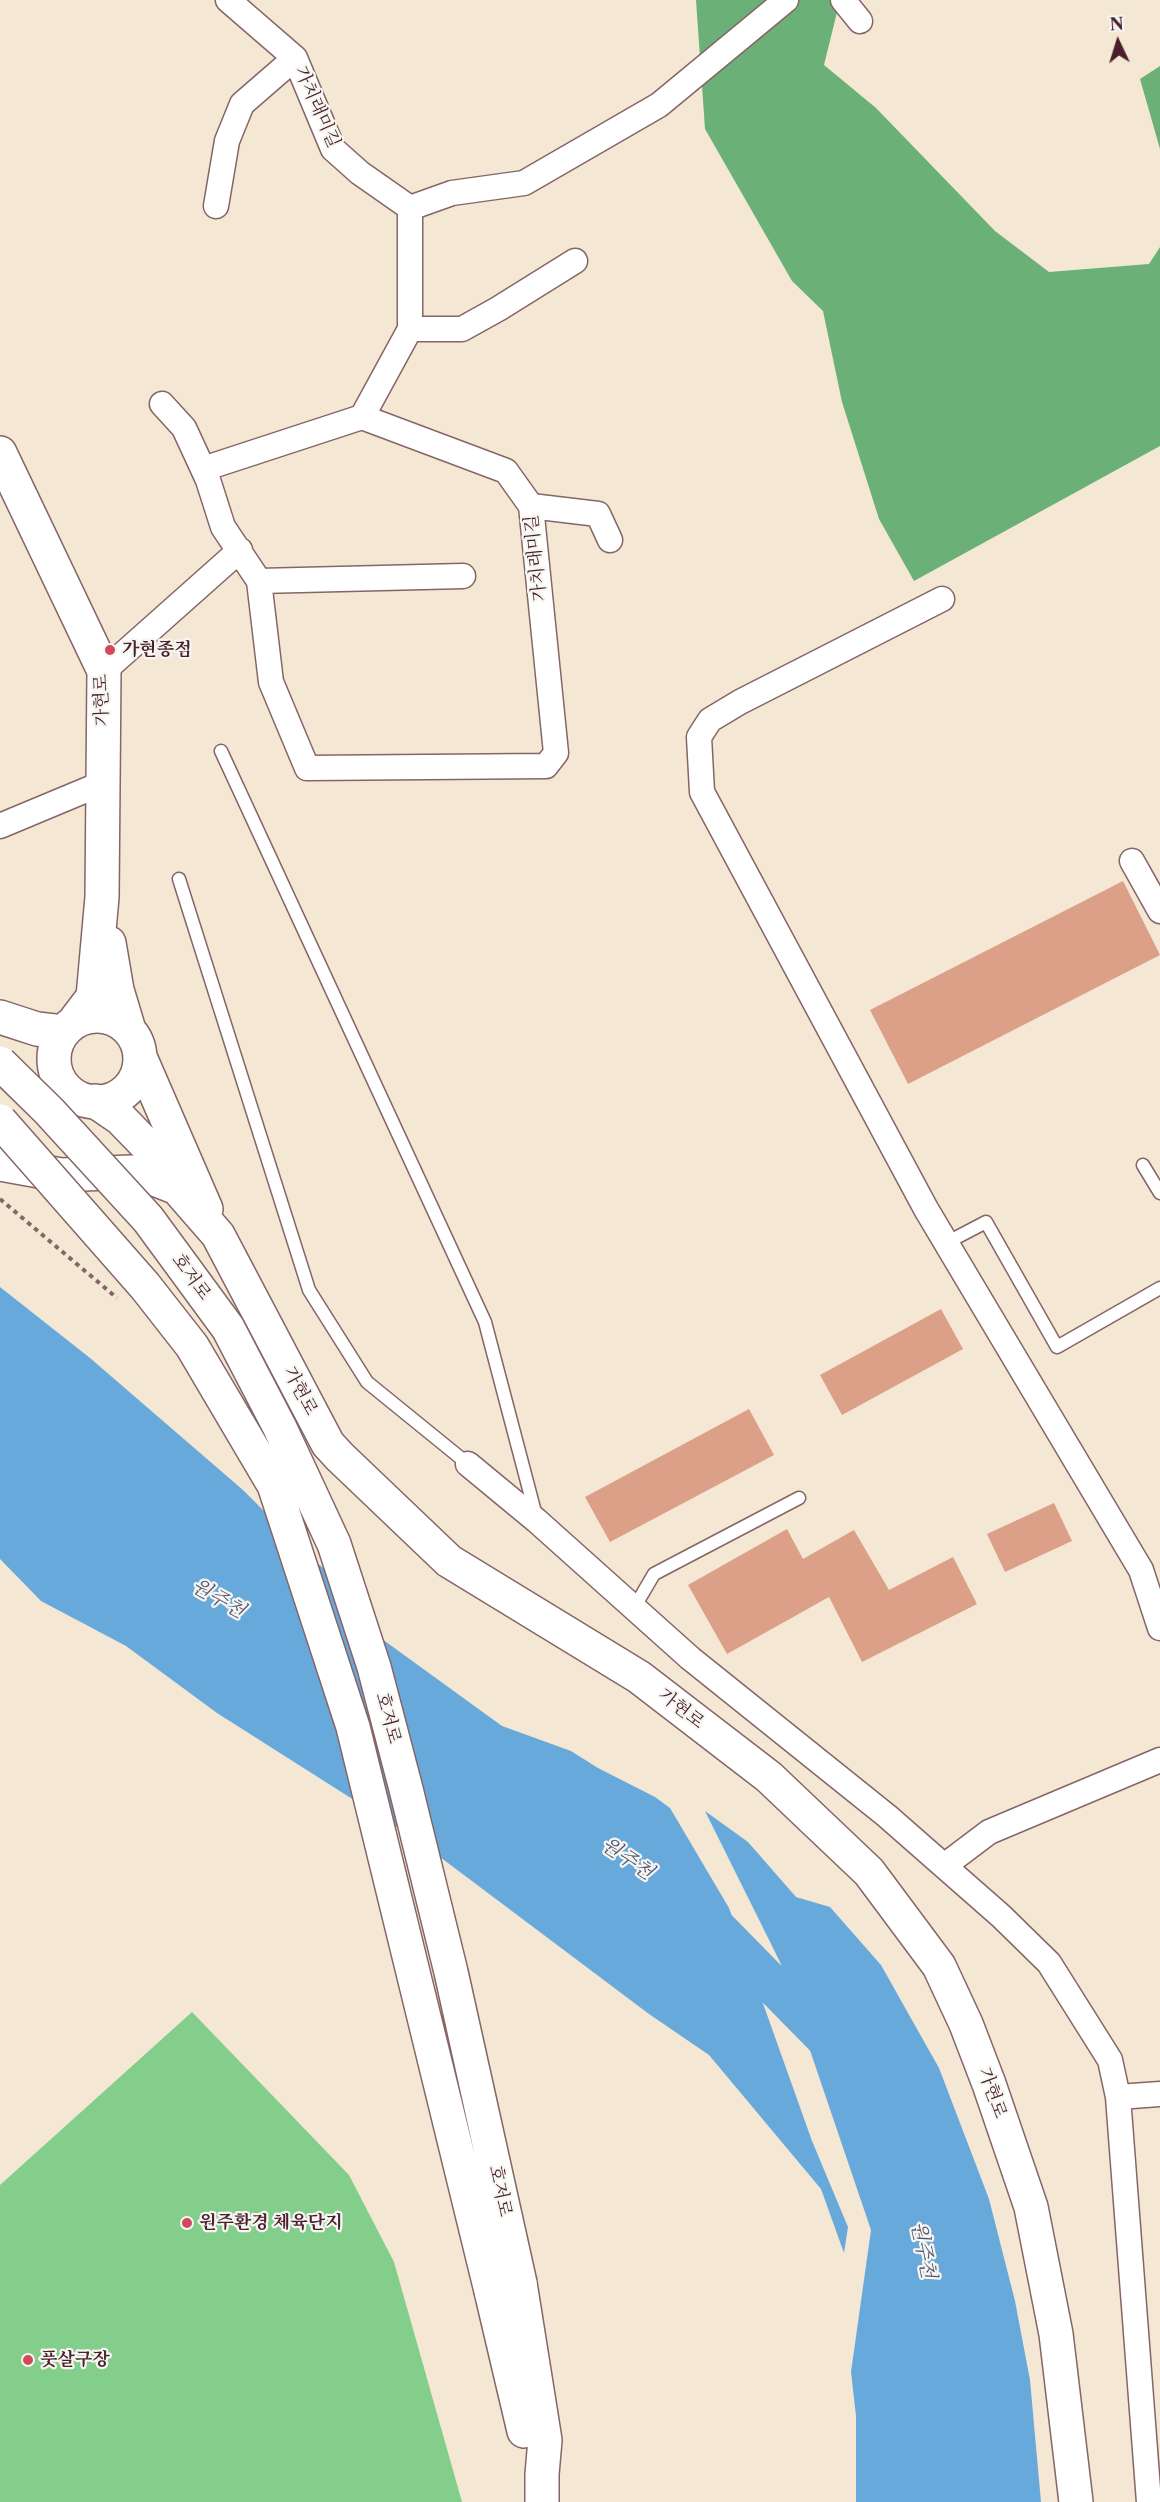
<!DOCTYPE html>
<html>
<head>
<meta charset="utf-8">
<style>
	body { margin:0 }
	#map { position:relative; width:1160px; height:2502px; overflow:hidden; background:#f4e7d4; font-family:"Libre Caslon Text",serif }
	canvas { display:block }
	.north { position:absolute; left:1088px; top:12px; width:60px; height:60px; -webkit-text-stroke:4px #f6f6f2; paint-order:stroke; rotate:356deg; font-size:16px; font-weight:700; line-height:24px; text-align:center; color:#4a1f2b }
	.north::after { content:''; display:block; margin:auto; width:21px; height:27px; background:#4a1f2b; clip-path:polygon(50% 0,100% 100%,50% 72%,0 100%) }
</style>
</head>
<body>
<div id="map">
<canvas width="1160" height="2502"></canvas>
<div class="north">N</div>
</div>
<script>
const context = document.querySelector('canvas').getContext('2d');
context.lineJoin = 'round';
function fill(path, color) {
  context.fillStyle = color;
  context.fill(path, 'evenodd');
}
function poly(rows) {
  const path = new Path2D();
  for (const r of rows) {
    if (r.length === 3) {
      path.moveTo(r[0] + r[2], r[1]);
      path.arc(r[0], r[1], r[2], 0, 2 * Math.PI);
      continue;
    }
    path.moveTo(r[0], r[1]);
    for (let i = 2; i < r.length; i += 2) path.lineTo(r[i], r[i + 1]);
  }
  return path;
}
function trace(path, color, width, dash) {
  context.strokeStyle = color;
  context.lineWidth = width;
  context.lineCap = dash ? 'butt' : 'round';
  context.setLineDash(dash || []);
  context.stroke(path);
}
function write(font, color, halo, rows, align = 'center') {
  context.font = font + ' "Libre Caslon Text","Noto Serif KR",serif';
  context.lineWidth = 4.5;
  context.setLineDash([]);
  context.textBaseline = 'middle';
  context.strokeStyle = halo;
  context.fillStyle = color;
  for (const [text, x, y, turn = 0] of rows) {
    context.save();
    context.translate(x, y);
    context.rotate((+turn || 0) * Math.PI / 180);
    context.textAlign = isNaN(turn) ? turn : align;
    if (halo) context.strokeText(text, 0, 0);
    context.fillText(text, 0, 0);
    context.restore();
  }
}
fill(poly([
	[192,2012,349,2175,394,2262,462,2502,0,2502,0,2185]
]), '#84ce8b');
fill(poly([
	[696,0,840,0,824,65,876,108,995,231,1049,272,1149,264,1160,247,1160,446,914,581,879,519,842,402,823,311,792,281,705,129],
	[1160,66,1160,149,1140,79]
]), '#6bb177');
fill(poly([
	[0,1287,90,1358,243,1490,312,1559,337,1579,337,1601,382,1639,502,1726,571,1751,598,1768,655,1797,670,1808,729,1908,812,2141,848,2227,844,2253,821,2189,709,2055,649,2014,420,1842,217,1713,126,1646,41,1601,0,1559],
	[705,1811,748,1842,796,1897,830,1907,881,1965,939,2068,989,2199,1015,2301,1030,2380,1041,2502,856,2502,856,2416,851,2372,871,2230,780,1962]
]), '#68a9dc');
trace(poly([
	[710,1921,828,2041,832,2047]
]), '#68a9dc', 39);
fill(poly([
	[1123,881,1160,955,908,1084,870,1010],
	[941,1309,963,1349,842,1415,820,1375],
	[749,1409,774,1455,610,1542,585,1497],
	[1054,1503,1072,1541,1005,1572,987,1534],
	[787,1529,803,1559,854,1530,889,1590,953,1557,977,1604,862,1662,829,1597,727,1654,688,1585]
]), '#dba087');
const lane = poly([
	[221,751,485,1322,536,1516],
	[179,879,309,1290,367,1382,468,1464],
	[1143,1165,1160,1193],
	[946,1243,986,1222,1057,1347,1160,1288],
	[634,1608,654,1574,799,1498]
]);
const street = poly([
	[228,0,295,58,333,149,360,173,410,208,410,329,362,417],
	[843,0,860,21],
	[216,206,227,141,242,104,295,58],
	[410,208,452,193,524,183,659,105,786,0],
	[410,329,462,329,498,309,575,261],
	[162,404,184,428,208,480,223,527,259,581,271,682,307,768,546,766,556,753,531,506,506,471,362,417],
	[203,469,362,417],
	[531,506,598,514,610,540],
	[259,581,463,576],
	[942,599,740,702,710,720,699,737,702,792,926,1209,1141,1570,1160,1628],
	[104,671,240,550],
	[0,826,103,783],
	[1132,861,1160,911],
	[468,1464,537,1521,690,1658,887,1816,1001,1916,1049,1963,1110,2060,1118,2097,1149,2502],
	[944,1866,989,1832,1160,1760],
	[1118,2097,1160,2094]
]);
const secondary = poly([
	[0,453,104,671,102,897,93,997,74,1022],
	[109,943,117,990,129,1030],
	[97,1059,43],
	[0,1017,37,1029,63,1032],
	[140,1057,206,1209],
	[95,1101,120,1118,153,1152,177,1188],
	[0,1164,61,1175,130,1172,144,1175,177,1188,218,1235,328,1444,340,1457,449,1561,639,1677,769,1777,869,1872,939,1966,966,2024,989,2084,1031,2207,1056,2334,1076,2502],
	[520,2283,545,2440,542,2474,542,2502],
	[491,2291,524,2431]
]);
trace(lane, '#866566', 15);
trace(street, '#866566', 27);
trace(secondary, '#866566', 36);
trace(poly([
	[0,1199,117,1298]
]), '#866566', 4, [4.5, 4.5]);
trace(lane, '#fff', 12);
trace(street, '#fff', 24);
trace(secondary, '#fff', 33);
const secondaryBridge = poly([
	[0,1063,49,1111,148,1219,228,1328,280,1428,334,1544,374,1667,406,1789,451,1972,520,2283],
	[0,1121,145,1286,192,1346,274,1485,353,1727,491,2291]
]);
trace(secondaryBridge, '#866566', 36, []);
trace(secondaryBridge, '#fff', 33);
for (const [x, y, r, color] of [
	[110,650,6,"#d1495b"],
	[187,2223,6,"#d1495b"],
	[28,2360,6,"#d1495b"]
]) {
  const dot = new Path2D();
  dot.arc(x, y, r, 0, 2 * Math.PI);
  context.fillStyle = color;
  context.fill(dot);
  trace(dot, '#f6f6f2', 2);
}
write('18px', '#4a1f2b', '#f6f6f2', [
	["가치래미길",317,107,66],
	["가치래미길",536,558,-96],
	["가현로",102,700,-92],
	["호저로",191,1277,54],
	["가현로",300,1391,62],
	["가현로",681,1709,38],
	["호저로",388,1718,75],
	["가현로",992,2093,70],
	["호저로",500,2191,78]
]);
write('bold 18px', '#4a1f2b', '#f6f6f2', [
	["가현종점",122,650],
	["원주환경 체육단지",199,2223],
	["풋살구장",40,2360]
], 'left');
write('italic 20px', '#565672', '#f6f6f2', [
	["원주천",218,1599,30],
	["원주천",627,1859,34],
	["원주천",923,2250,79]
]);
</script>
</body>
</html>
